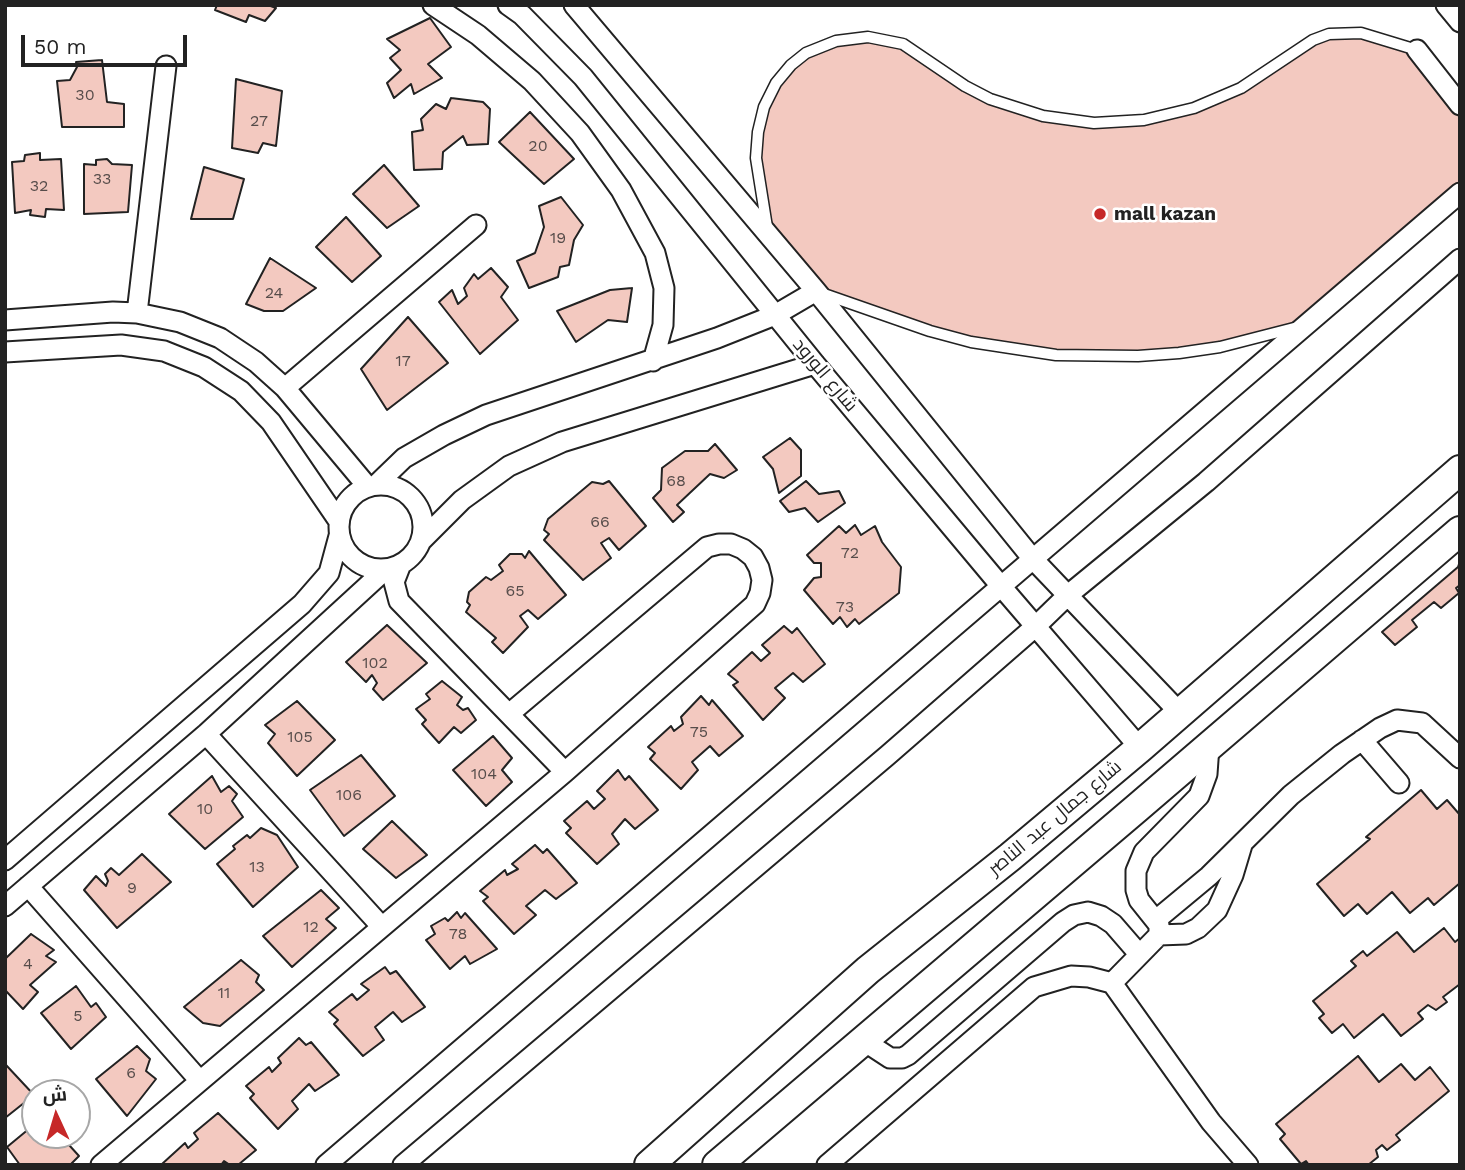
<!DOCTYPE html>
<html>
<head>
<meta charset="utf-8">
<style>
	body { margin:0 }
	#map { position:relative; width:1465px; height:1170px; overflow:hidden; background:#fff; font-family:"Work Sans",Cairo,sans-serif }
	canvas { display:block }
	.frame { position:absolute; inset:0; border:7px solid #222; pointer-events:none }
	.north { position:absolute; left:21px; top:1079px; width:70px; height:70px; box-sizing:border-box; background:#fff; border:2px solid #a7a7a7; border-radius:50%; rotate:356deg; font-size:19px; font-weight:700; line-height:28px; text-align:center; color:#222 }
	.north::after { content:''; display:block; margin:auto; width:24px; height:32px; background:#c62828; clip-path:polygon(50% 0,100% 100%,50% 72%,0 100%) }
	.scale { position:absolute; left:21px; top:35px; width:166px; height:32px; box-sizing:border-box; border:4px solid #222; border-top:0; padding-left:9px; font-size:21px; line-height:24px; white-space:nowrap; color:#222; -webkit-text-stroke:5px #fff; paint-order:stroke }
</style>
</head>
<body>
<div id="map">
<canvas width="1465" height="1170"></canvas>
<div class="frame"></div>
<div class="north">ش</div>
<div class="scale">50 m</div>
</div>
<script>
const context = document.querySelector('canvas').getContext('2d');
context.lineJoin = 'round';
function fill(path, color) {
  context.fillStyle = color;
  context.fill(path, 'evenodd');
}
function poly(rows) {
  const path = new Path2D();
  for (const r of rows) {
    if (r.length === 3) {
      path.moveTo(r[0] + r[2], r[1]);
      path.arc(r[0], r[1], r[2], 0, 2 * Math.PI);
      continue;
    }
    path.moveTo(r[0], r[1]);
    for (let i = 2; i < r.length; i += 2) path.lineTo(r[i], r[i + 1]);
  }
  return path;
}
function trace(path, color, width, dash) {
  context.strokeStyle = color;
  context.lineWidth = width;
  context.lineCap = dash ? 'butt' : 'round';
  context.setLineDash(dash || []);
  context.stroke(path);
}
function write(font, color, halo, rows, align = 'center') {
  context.font = font + ' "Work Sans",Cairo,sans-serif';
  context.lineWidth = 5;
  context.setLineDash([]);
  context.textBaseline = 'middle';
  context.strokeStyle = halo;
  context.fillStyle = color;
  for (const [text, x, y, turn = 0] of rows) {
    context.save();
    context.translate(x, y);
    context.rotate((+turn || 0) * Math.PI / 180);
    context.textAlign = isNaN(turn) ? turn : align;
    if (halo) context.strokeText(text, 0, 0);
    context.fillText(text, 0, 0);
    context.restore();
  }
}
const building = poly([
	[217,5,268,5,276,8,265,21,249,15,246,22,215,10,217,5],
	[430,18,451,47,428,64,442,78,414,94,411,84,394,98,387,83,401,70,390,58,400,50,387,39,430,18],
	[1361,33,1417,50,1460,105,1460,193,1305,325,1220,347,1097,357,971,342,816,291,769,235,758,132,776,83,806,53,868,37,903,44,990,99,1043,116,1144,120,1241,88,1313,40,1361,33],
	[102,60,107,102,124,104,124,127,62,127,57,81,70,80,77,67,76,62,102,60],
	[236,79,282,91,276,146,263,143,258,153,232,148,236,79],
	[451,98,483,102,490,109,488,144,467,145,463,136,443,152,442,169,414,170,412,132,423,130,421,119,436,104,446,109,451,98],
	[530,112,574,159,544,184,499,142,530,112],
	[40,153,40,160,61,159,64,210,46,209,45,217,30,215,31,210,15,213,12,162,24,161,25,155,40,153],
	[107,159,112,164,132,165,128,212,84,214,84,164,96,165,96,160,107,159],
	[384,165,419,206,387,228,353,194,384,165],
	[204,167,244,179,233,219,191,219,204,167],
	[561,197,583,225,574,240,569,265,560,267,558,277,529,288,517,261,535,253,544,227,539,206,561,197],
	[346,217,381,256,352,282,316,247,346,217],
	[270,258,316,288,283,311,264,311,246,304,270,258],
	[491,268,508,287,501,297,518,320,480,354,439,302,452,290,458,304,467,296,464,288,474,274,478,279,491,268],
	[632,288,627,322,608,320,576,342,557,311,610,290,632,288],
	[408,317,448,363,387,410,361,369,408,317],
	[790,438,801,450,801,476,779,493,773,469,763,457,790,438],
	[715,444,737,470,724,478,710,474,677,505,684,512,673,522,653,498,661,490,662,468,685,451,708,451,715,444],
	[609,481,646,526,619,550,609,538,601,543,611,558,583,580,544,540,549,534,544,530,548,519,592,482,603,484,609,481],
	[806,481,819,494,839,491,845,503,818,522,805,508,789,512,780,501,806,481],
	[855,525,861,535,875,526,882,542,901,567,899,593,859,624,855,619,847,627,840,617,833,624,804,590,814,578,821,577,821,563,814,563,807,555,839,526,846,533,855,525],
	[529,551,566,595,538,619,528,610,520,616,528,627,503,653,492,642,496,638,466,612,470,605,467,602,469,592,486,577,491,580,503,571,499,565,510,554,522,554,525,558,529,551],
	[1460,561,1460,585,1456,588,1459,593,1441,608,1434,602,1412,620,1417,627,1395,645,1382,632,1458,567,1460,561],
	[387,625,427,663,383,700,373,689,377,683,372,675,366,682,346,662,387,625],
	[784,626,792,633,797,628,825,664,803,682,793,673,775,688,785,698,763,720,733,685,738,682,728,674,752,652,761,661,770,653,762,645,784,626],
	[442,681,462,697,457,705,463,710,468,708,476,720,461,733,454,727,439,743,422,724,426,720,416,709,430,699,426,694,442,681],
	[701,696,709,705,712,700,743,736,719,756,710,746,692,762,698,770,681,789,650,759,655,753,648,747,671,726,674,731,683,724,681,717,701,696],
	[297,701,335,740,297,776,268,743,275,734,265,725,297,701],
	[493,736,512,758,502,770,512,782,486,806,453,770,493,736],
	[361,755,395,796,344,836,310,790,361,755],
	[618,770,625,780,629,776,658,810,635,829,625,819,612,834,619,844,597,864,566,833,571,828,564,821,587,801,594,809,605,799,597,791,618,770],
	[212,776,221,792,229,786,237,794,232,801,243,817,205,849,169,814,212,776],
	[1421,790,1437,809,1447,800,1460,815,1460,883,1434,905,1428,898,1410,913,1392,892,1367,914,1358,904,1344,916,1317,884,1370,839,1366,837,1421,790],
	[392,821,427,855,396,878,363,849,392,821],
	[261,828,277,835,298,867,253,907,217,864,235,849,233,846,247,835,250,838,261,828],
	[535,845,543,853,547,849,577,883,556,899,545,890,526,906,536,915,514,934,483,901,488,897,480,891,505,870,507,875,518,869,512,864,535,845],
	[142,854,171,882,117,928,84,890,96,876,106,886,108,881,105,874,111,868,119,875,142,854],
	[321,890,339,908,326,919,336,928,292,967,263,936,321,890],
	[457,912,461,918,465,913,497,949,470,964,465,956,450,969,426,940,435,934,431,926,445,918,448,921,457,912],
	[1444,928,1455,942,1460,938,1460,984,1443,997,1447,1002,1436,1010,1428,1005,1418,1013,1423,1019,1401,1036,1383,1014,1354,1038,1343,1024,1332,1033,1319,1018,1324,1014,1313,1001,1356,966,1351,961,1363,951,1367,956,1397,932,1414,952,1444,928],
	[31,934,54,950,46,956,56,962,30,985,38,992,23,1009,5,990,5,959,31,934],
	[241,960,259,975,256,982,264,990,220,1026,203,1023,184,1007,241,960],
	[385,967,390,974,396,971,425,1007,402,1022,393,1012,375,1027,384,1040,363,1056,334,1024,338,1020,329,1012,352,994,357,1000,369,990,361,984,385,967],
	[76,986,91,1007,96,1003,106,1017,71,1049,41,1013,76,986],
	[299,1038,306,1045,311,1042,339,1075,315,1091,309,1084,292,1101,298,1109,278,1129,250,1098,254,1094,246,1086,269,1067,272,1072,281,1063,278,1058,299,1038],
	[137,1046,150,1059,146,1071,156,1079,127,1116,96,1079,137,1046],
	[1358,1056,1379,1082,1401,1064,1415,1080,1430,1067,1449,1091,1396,1135,1400,1140,1387,1150,1382,1145,1376,1150,1378,1157,1368,1165,1309,1165,1306,1161,1301,1164,1280,1139,1285,1134,1276,1124,1358,1056],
	[6,1065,34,1095,5,1118,5,1066,6,1065],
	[218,1113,256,1150,238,1165,230,1165,224,1161,221,1165,162,1164,185,1143,188,1148,198,1139,194,1133,218,1113],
	[30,1128,32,1132,35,1132,35,1135,60,1135,79,1156,70,1165,20,1165,7,1147,30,1128]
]);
fill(building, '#f3c9c0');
trace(building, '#222', 2);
const lane = poly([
	[767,227,756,158,758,132,764,107,776,83,791,65,806,53,836,41,868,37,903,44,965,86,990,99,1043,116,1094,123,1144,120,1194,108,1241,88,1313,40,1329,34,1361,33,1417,50],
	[821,293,930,331,971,342,1056,355,1138,356,1179,353,1220,347,1294,328]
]);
const street = poly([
	[433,5,478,35,532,81,580,133,621,190,655,253,664,288,663,325,653,361],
	[508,5,522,15,583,77,815,364,1000,585,1140,748],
	[574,5,816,291,1032,558,1180,713],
	[1446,5,1460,22],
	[1417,50,1460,105],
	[137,313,166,66],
	[5,320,113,312,137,313,180,322,220,338,256,362,285,388,367,486],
	[5,352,121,345,164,351,204,367,241,391,271,422,338,520],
	[285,388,476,225],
	[381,527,42],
	[376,485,404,458,444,435,486,415,717,338,775,315,816,291],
	[421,541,462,500,509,466,562,442,815,364],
	[401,564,394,582,399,601,565,772],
	[206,734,382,927],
	[1362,740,1399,783],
	[5,860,302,604,329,573,339,536],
	[28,886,200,1081],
	[5,906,206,734,386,569],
	[1156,920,1209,876,1291,795,1342,754,1380,728,1397,720,1422,723,1460,758],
	[1159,935,1186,934,1198,928,1217,910,1233,875,1242,845],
	[1112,983,1159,935,1159,925,1139,900,1136,890,1136,871,1144,852,1199,796,1207,774,1209,746],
	[864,1041,890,1058,902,1058,908,1055,1063,922,1074,915,1088,912,1101,916,1113,924,1139,954],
	[101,1165,565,772,755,604,760,593,762,580,759,568,753,557,743,549,731,544,719,544,707,547,509,714],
	[326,1165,1460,193],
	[403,1165,888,755,1036,626,1068,595,1206,482,1460,259],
	[827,1165,1034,987,1071,976,1089,977,1112,983,1211,1122,1248,1165]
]);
const secondary = poly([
	[649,1165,868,970,1010,857,1140,748,1460,470],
	[717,1165,1137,808,1460,531]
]);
trace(lane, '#222', 13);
trace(street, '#222', 23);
trace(secondary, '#222', 32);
trace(lane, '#fff', 10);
trace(street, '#fff', 19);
trace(secondary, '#fff', 28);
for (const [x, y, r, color] of [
	[1100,214,7,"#c62828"]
]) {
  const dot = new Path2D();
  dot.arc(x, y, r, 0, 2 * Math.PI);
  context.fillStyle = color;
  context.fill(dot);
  trace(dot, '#fff', 2.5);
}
write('16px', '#564c4a', null, [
	["30",85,95],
	["27",259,121],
	["20",538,146],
	["33",102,179],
	["32",39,186],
	["19",558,238],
	["24",274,293],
	["17",403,361],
	["68",676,481],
	["66",600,522],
	["72",850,553],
	["65",515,591],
	["73",845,607],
	["102",375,663],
	["75",699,732],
	["105",300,737],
	["104",484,774],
	["106",349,795],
	["10",205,809],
	["13",257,867],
	["9",132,888],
	["12",311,927],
	["78",458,934],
	["4",28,964],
	["11",224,993],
	["5",78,1016],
	["6",131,1073]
]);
write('bold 19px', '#222', '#fff', [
	["mall kazan",1114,214]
], 'left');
write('19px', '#222', '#fff', [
	["شارع الورود",825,375,50],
	["شارع جمال عبد الناصر",1055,818,-40]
]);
</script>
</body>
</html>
